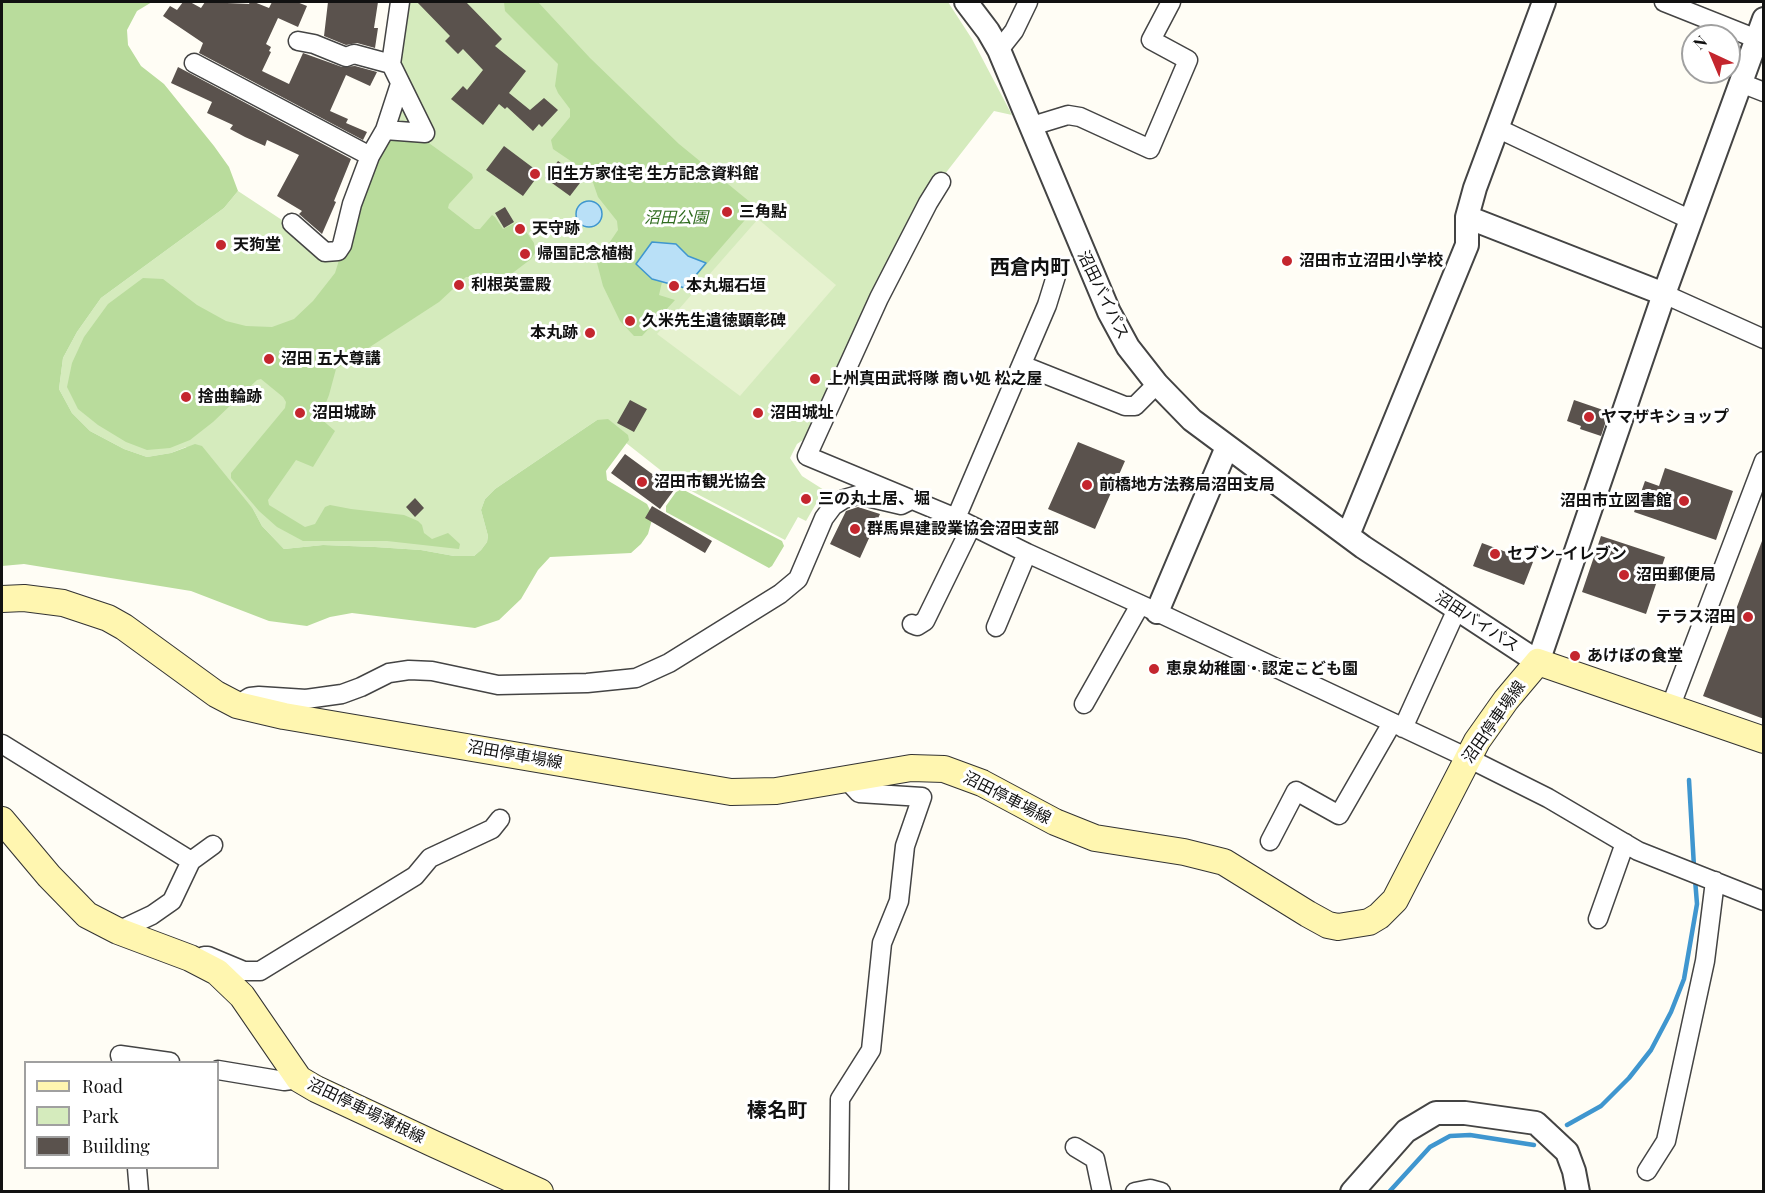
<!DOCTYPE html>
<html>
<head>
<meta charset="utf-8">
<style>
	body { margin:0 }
	#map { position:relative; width:1765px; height:1193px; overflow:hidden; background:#fffdf5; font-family:"Playfair Display",serif }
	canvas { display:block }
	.frame { position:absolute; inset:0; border:3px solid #111; pointer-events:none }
	.legend { position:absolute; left:24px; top:1061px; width:195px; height:108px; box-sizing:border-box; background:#fff; border:2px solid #a0a0a0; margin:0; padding:8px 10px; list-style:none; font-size:18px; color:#111 }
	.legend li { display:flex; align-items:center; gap:12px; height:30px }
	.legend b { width:30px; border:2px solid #a0a0a0 }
	.north { position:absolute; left:1681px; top:24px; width:60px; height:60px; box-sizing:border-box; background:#fff; border:2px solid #a0a0a0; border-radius:50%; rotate:316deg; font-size:16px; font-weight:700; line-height:24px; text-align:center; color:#111 }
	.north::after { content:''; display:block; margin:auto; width:21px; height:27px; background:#c4262e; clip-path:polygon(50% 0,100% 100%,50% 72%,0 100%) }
</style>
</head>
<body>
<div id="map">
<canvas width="1765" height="1193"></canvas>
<div class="frame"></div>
<ul class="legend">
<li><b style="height:8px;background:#fff6b0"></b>Road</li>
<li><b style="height:16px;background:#d5ebbd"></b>Park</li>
<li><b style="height:16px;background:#5a524d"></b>Building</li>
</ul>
<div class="north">N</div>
</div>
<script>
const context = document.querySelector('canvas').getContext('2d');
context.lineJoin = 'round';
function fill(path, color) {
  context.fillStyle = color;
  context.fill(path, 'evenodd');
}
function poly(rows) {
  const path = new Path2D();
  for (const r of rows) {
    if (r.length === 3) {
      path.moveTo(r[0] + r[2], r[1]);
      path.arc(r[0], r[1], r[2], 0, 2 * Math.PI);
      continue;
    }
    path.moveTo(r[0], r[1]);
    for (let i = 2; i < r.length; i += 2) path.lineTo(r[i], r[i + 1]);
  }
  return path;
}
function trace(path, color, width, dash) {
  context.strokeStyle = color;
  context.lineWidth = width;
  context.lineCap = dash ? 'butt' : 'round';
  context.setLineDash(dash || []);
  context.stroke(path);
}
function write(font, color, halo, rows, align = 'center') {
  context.font = font + ' "Playfair Display","Noto Sans JP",serif';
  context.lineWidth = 6;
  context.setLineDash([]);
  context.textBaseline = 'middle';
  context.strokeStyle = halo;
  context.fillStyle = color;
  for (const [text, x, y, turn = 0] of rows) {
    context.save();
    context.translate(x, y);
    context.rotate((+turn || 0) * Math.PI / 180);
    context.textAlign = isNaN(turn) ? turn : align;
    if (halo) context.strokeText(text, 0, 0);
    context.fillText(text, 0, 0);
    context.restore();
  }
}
fill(poly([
	[409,2,948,2,972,39,1012,115,994,111,941,179,812,434,797,444,790,458,802,476,824,490,806,521,798,517,785,540,678,484,597,420,495,489,485,499,481,510,488,536,487,542,481,550,474,556,454,556,421,550,375,547,323,545,284,549,262,526,253,509,186,447,171,453,147,457,124,449,90,431,72,413,59,389,63,358,77,332,101,298,224,208,238,191,285,222,323,254,343,236,401,56]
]), '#d5ebbd');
fill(poly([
	[2,2,152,2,137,11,127,30,128,45,141,66,164,84,214,146,229,167,238,191,224,208,101,298,77,332,63,358,59,389,72,413,90,431,124,449,147,457,171,453,195,444,202,446,253,509,262,526,284,549,323,545,375,547,421,550,454,556,474,556,481,550,487,542,488,536,481,510,485,499,495,489,597,420,608,419,628,435,629,440,606,471,607,480,647,504,653,516,648,534,641,544,631,553,550,557,538,570,521,599,499,620,475,628,352,613,330,617,307,626,269,621,191,591,24,564,2,566],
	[504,2,538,2,590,58,679,144,750,202,751,213,685,289,662,282,659,295,675,300,642,336,634,336,620,321,603,286,597,263,599,258,618,230,617,221,598,197,590,174,553,149,551,140,570,117,570,109,558,93,555,86,558,64,505,11],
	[402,139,426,141,472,174,473,178,449,204,448,208,475,229,480,229,492,215,495,217,503,229,517,222,520,223,534,243,535,253,531,259,510,275,489,285,484,285,469,277,466,277,439,302,336,369,329,395,320,418,335,431,313,467,296,460,268,500,269,505,305,527,315,524,325,507,330,505,351,509,404,515,418,521,422,525,424,533,432,539,448,533,460,544,459,549,387,541,303,541,277,527,259,511,231,478,231,473,285,408,286,402,283,397,261,379,257,380,213,422,190,440,170,448,147,450,126,442,98,425,78,409,67,387,72,363,84,337,108,304,143,278,163,279,197,305,226,321,246,326,272,327,294,319,313,301,335,273,361,190,387,142],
	[682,489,782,541,784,546,772,566,769,568,666,512,666,506,676,492]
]), '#b9dc9c');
fill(poly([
	[758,219,836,285,740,396,657,334]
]), '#e6f2cf');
const water = poly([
	[589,214,13],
	[652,242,676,244,688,256,706,263,685,288,652,279,636,264,652,242]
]);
fill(water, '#b9e0f7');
trace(water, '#3f96cf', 1.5);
trace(poly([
	[1689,780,1694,867],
	[1567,1125,1601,1106,1629,1078,1651,1050,1671,1012,1684,979,1697,904,1695,879],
	[1389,1192,1430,1147,1450,1136,1470,1135,1534,1145]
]), '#3f96cf', 4.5);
fill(poly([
	[183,2,190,2,201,8,205,2,249,4,250,2,254,2,269,8,272,2,297,2,307,6,298,27,278,18,266,44,271,47,269,51,271,52,262,71,289,84,303,53,342,67,355,66,377,72,370,86,346,75,330,111,348,119,346,123,367,132,363,140,199,53,203,43,163,16,170,6,177,10],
	[328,2,378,2,374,28,378,28,375,48,357,43,346,45,324,36],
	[417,2,466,2,502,39,495,46,526,71,509,93,530,110,544,98,558,110,542,127,539,124,533,131,507,107,505,109,499,104,483,125,451,99,463,86,467,90,483,70,463,49,458,54,445,41,450,36],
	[178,67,351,159,334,201,336,202,322,234,299,214,302,211,277,196,299,155,267,140,265,146,245,137,230,129,233,125,207,113,212,102,171,83],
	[504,146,540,173,523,196,486,170],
	[558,161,583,179,570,196,545,178],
	[505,207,514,222,504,228,495,213],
	[630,400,647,409,634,432,617,423],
	[1574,400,1609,412,1601,436,1580,429,1581,426,1567,421],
	[1078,442,1125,461,1095,529,1048,509],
	[625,454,674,490,660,509,611,473],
	[1665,468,1733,491,1716,540,1634,512,1645,481,1659,486],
	[415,498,424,508,415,517,406,507],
	[652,506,712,541,705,553,645,518],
	[858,507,880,514,860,558,830,544,846,511],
	[1601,536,1665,557,1646,614,1582,592],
	[1762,541,1764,542,1764,719,1703,696],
	[1482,543,1533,562,1524,585,1473,566]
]), '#5a524d');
const minor = poly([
	[400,2,391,64,425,133],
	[1664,2,1757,39],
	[298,41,314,44,346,57,354,54,391,64],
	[999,50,1014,31,1028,2],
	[194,63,370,156],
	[1741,83,1764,92],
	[400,84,385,130,425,133],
	[1032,126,1068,115,1080,117,1150,149,1188,60,1151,40,1171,2],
	[1497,128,1691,220],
	[941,182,928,203,879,298,807,456,956,518,1027,553,1157,612,1468,758,1548,798,1638,851,1764,901],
	[292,223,325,252,338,251,342,245,352,204,370,156,385,130],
	[1664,294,1764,339],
	[1022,365,1125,406,1135,406,1157,384],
	[956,518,1047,305,1056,276],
	[912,624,917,626,925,621,971,527],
	[996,627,1027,553],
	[1084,704,1140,605],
	[237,705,250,697,259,696,306,699,342,694,361,687,389,673,409,670,432,671,498,685,587,683,636,678,669,663,780,594,798,579,824,518,833,506,844,499,858,495,901,505,909,501],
	[1670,708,1764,461],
	[1403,728,1457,609],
	[2,744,191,861],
	[1270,841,1296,791,1339,815,1392,723],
	[1598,919,1625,843],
	[118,931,152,915,172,901,191,861,213,845],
	[204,956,208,956,244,971,260,971,415,876,430,858,492,829,500,819],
	[122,1062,120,1055,170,1062],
	[218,1070,284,1081,299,1079],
	[1075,1147,1095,1159,1102,1192],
	[137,1168,139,1192],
	[1647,1171,1666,1141,1705,961,1715,881],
	[839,1192,840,1099,871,1050,882,943,899,901,905,846,922,797,859,793,847,780],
	[1135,1192,1150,1189,1161,1192]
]);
const tertiary = poly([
	[966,2,988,31,999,50,1109,312,1128,347,1157,384,1192,420,1363,547,1538,662,1664,294,1764,19],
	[1467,217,1664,294],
	[1348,535,1467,245,1467,217,1475,188,1544,2],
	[1157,612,1227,447],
	[1352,1192,1406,1131,1436,1113,1465,1113,1536,1123,1567,1152,1574,1171,1578,1192]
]);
const secondary = poly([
	[2,599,24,598,63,603,108,618,124,627,216,694,237,705,284,716,731,792,776,791,911,768,944,769,982,783,1055,822,1095,838,1184,852,1224,862,1308,914,1328,925,1338,927,1369,922,1379,916,1395,900,1477,741,1506,700,1538,662,1764,740],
	[2,820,49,876,87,915,118,931,190,958,217,972,242,996,299,1079,316,1089,434,1144,540,1192]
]);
trace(minor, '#444', 21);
trace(tertiary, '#444', 26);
trace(secondary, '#333', 28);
trace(minor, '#fff', 18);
trace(tertiary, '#fff', 22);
trace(secondary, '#fff6b0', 26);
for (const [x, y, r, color] of [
	[535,174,6,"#c4262e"],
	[727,212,6,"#c4262e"],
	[520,229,6,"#c4262e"],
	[221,245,6,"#c4262e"],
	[525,254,6,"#c4262e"],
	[1287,261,6,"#c4262e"],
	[459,285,6,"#c4262e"],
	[674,286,6,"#c4262e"],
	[630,321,6,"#c4262e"],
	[590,333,6,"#c4262e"],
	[269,359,6,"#c4262e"],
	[815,379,6,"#c4262e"],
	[186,397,6,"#c4262e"],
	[300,413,6,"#c4262e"],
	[758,413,6,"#c4262e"],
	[1589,417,6,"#c4262e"],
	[642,482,6,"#c4262e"],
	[1087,485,6,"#c4262e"],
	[806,499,6,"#c4262e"],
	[1684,501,6,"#c4262e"],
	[855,529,6,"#c4262e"],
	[1495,554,6,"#c4262e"],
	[1624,575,6,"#c4262e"],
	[1748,617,6,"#c4262e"],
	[1575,656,6,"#c4262e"],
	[1154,669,6,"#c4262e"]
]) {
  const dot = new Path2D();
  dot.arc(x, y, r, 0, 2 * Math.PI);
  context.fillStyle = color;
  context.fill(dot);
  trace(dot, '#fff', 2);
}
write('bold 16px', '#111', '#fff', [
	["旧生方家住宅 生方記念資料館",547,174],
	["三角點",739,212],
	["天守跡",532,229],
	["天狗堂",233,245],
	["帰国記念植樹",537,254],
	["沼田市立沼田小学校",1299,261],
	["利根英霊殿",471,285],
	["本丸堀石垣",686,286],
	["久米先生遺徳顕彰碑",642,321],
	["本丸跡",578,333,"right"],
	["沼田 五大尊講",281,359],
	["上州真田武将隊 商い処 松之屋",827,379],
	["捨曲輪跡",198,397],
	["沼田城跡",312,413],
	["沼田城址",770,413],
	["ヤマザキショップ",1601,417],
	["沼田市観光協会",654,482],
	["前橋地方法務局沼田支局",1099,485],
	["三の丸土居、堀",818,499],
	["沼田市立図書館",1672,501,"right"],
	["群馬県建設業協会沼田支部",867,529],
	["セブン-イレブン",1507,554],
	["沼田郵便局",1636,575],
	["テラス沼田",1736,617,"right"],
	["あけぼの食堂",1587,656],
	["恵泉幼稚園・認定こども園",1166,669]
], 'left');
write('italic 16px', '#2f6b1f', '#fff', [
	["沼田公園",676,218]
]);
write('16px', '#111', '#fff', [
	["沼田バイパス",1103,295,64],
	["沼田バイパス",1477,622,33],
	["沼田停車場線",1494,722,-55],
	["沼田停車場線",515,755,10],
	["沼田停車場線",1007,798,27],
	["沼田停車場薄根線",366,1111,26]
]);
write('bold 20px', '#111', '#fff', [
	["西倉内町",1030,268],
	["榛名町",777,1111]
]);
</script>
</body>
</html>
